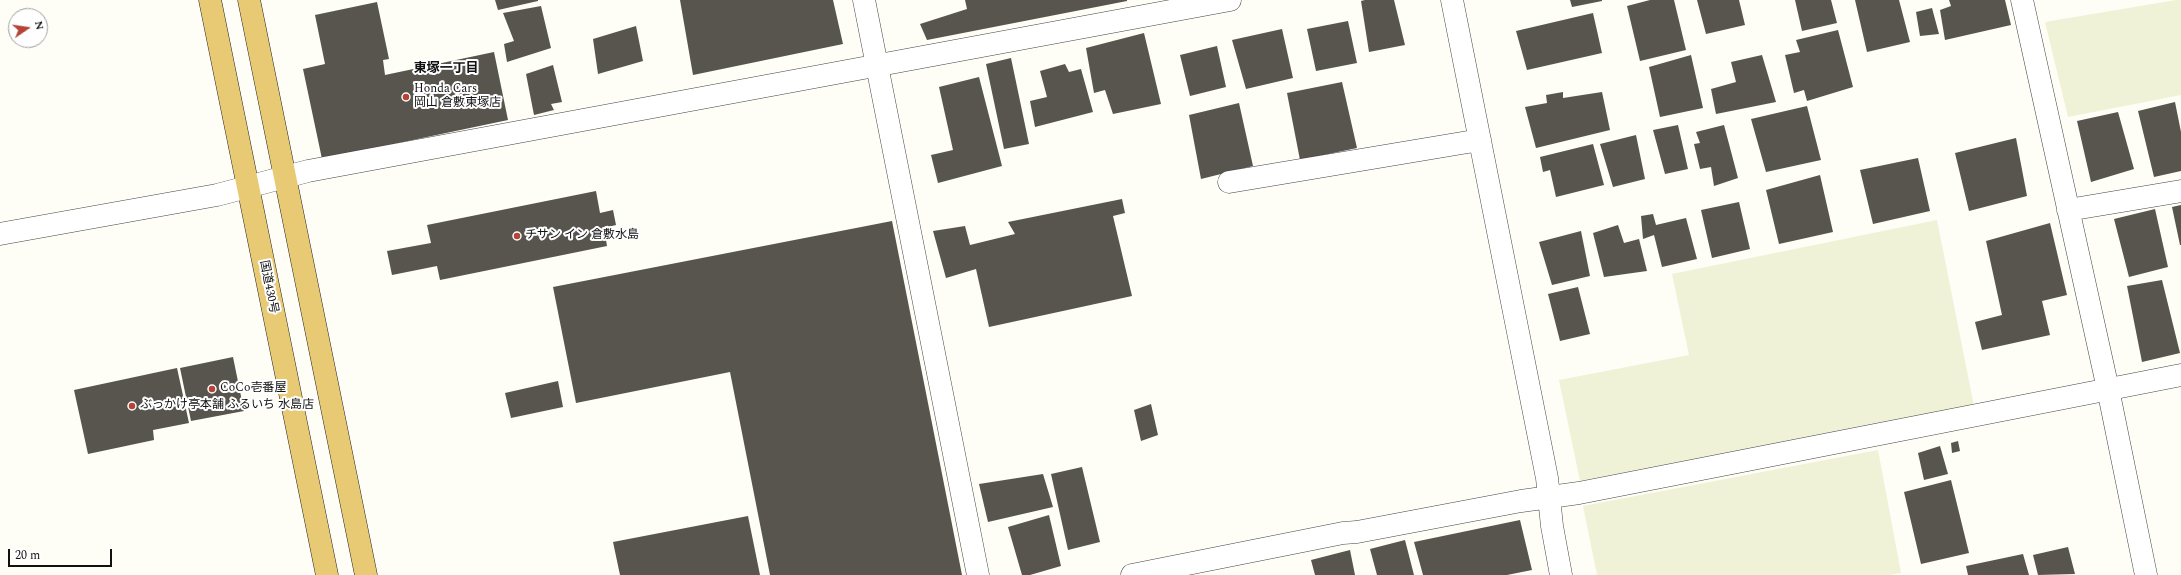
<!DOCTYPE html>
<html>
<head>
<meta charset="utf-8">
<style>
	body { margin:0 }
	#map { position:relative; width:2181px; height:575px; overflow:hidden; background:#fefdf6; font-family:Spectral,serif }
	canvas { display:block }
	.north { position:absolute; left:8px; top:8px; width:40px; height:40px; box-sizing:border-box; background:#fff; border:1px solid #a0a0a0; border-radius:50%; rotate:77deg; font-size:11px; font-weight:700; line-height:16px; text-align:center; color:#111 }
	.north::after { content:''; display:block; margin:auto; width:14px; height:18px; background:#b34437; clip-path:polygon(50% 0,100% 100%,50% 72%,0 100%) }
	.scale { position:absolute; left:8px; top:549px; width:104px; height:18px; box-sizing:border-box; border:2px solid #111; border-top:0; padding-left:5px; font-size:12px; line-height:14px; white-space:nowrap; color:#111; -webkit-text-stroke:3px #fff; paint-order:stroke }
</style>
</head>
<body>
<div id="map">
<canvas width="2181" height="575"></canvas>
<div class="north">N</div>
<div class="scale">20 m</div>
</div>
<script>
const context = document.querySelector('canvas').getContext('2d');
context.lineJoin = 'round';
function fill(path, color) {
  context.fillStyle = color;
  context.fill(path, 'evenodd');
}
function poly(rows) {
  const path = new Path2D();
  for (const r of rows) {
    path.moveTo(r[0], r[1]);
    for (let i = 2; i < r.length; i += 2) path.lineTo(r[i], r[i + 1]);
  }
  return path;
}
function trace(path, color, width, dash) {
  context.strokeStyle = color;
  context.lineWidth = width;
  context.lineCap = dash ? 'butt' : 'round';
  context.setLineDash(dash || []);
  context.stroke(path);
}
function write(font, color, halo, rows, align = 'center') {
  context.font = font + ' Spectral,"Noto Sans JP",serif';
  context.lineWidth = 4;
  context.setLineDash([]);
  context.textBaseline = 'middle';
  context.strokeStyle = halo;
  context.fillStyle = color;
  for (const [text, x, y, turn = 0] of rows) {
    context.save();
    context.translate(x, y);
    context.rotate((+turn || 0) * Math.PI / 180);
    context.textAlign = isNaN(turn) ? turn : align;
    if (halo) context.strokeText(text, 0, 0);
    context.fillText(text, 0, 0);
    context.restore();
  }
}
fill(poly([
	[2176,0,2181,0,2181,95,2068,117,2045,22],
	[1937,220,1974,406,1580,481,1559,380,1689,355,1672,274],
	[1878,450,1901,573,1889,575,1597,575,1583,506]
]), '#f0f2d7');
fill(poly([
	[495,0,538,0,538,1,498,10],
	[680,0,833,0,843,44,693,75],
	[965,0,1127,0,1127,1,927,40,920,24,967,9],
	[1365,0,1394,0,1405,45,1369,52,1361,1],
	[1570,0,1602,0,1602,1,1572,7],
	[1650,0,1674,0,1686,50,1640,61,1627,6],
	[1697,0,1739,0,1745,25,1706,34],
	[1795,0,1831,0,1837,23,1802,31],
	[1855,0,1899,0,1910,42,1867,52],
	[1949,0,2005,0,2011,25,1945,40,1940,10,1951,6],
	[377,2,389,59,383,60,385,75,494,52,508,120,322,159,303,69,325,64,315,15],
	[541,6,551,48,507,62,504,44,514,41,503,13],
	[1932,8,1939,34,1920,36,1916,12],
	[1593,13,1602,53,1527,70,1516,31],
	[1348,21,1357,63,1316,71,1307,29],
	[636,26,643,61,598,74,593,39],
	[1282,29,1293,78,1246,89,1232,40],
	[1838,30,1853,87,1807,101,1804,90,1794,93,1785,55,1800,52,1796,40],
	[1144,33,1161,104,1113,114,1105,90,1094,93,1086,48],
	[1217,46,1226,87,1190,96,1180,55],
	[1691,55,1703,108,1660,117,1649,67],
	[1762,55,1776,102,1716,114,1711,89,1736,82,1731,62],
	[1011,58,1029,144,1004,149,986,64],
	[1065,64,1069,72,1081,69,1093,112,1035,127,1030,101,1047,97,1040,71],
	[553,65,562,102,551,104,554,110,534,115,526,74],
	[979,77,1002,166,938,183,931,155,953,150,939,87],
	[1342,82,1357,148,1300,160,1287,93],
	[1563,92,1563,98,1602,92,1610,130,1536,148,1525,107,1547,103,1546,95],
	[2175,102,2181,132,2181,171,2154,177,2138,111],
	[1239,103,1253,166,1201,179,1189,115],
	[1807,106,1821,160,1766,172,1751,119],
	[2118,112,2134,169,2091,182,2077,121],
	[1678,125,1688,169,1665,174,1653,130],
	[1724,125,1738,178,1714,186,1711,167,1700,169,1694,144,1700,143,1696,132],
	[1636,135,1645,179,1613,187,1600,144],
	[2016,138,2027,196,1969,211,1955,153],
	[1593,144,1604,185,1556,197,1550,170,1543,172,1540,157],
	[1918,158,1930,211,1873,224,1860,170],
	[1820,175,1833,232,1779,244,1766,190],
	[596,191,600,213,613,210,616,225,604,228,607,246,440,280,437,266,392,275,387,251,431,243,427,225],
	[1122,199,1125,213,1113,216,1132,296,989,327,976,269,946,278,933,231,965,226,970,245,1015,234,1008,222],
	[1739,202,1750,249,1712,258,1701,210],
	[2181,205,2181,245,2180,245,2172,207],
	[2155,209,2168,267,2129,277,2114,219],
	[1653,214,1656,225,1686,218,1697,259,1662,267,1654,235,1643,239,1641,216],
	[892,221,962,575,770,575,730,372,576,403,553,287],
	[2050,223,2067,295,2042,301,2050,335,1982,350,1975,322,2002,315,1986,241],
	[1618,225,1624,243,1639,239,1647,271,1604,277,1593,233],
	[1581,231,1590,276,1552,285,1539,242],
	[2162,280,2180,353,2142,362,2127,286],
	[1578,287,1590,334,1560,341,1548,294],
	[233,357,244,411,191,421,180,368],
	[177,368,189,423,153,430,154,440,88,454,74,390],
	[558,381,563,407,511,418,505,393],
	[1151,404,1158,435,1141,441,1134,410],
	[1958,441,1960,451,1952,453,1951,443],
	[1940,446,1948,474,1924,480,1918,453],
	[1082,467,1100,542,1068,550,1051,474],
	[1043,474,1053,507,988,522,979,484],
	[1951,480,1969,553,1921,564,1904,492],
	[1049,515,1061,566,1030,575,1022,575,1008,527],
	[748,516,760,575,620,575,613,542],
	[1520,520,1532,570,1507,575,1423,575,1414,542],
	[1405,540,1414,575,1377,575,1370,549],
	[2068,547,2075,574,2038,575,2033,555],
	[1350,550,1355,575,1315,575,1311,560],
	[2023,554,2029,575,1968,575,1966,566]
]), '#58544e');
const minor = poly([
	[864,0,978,575],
	[1452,0,1547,478,1552,526,1561,575],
	[2022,0,2108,389,2146,575],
	[1229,182,1480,140],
	[2068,210,2181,191],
	[0,234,217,195,308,171,1230,0],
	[1132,575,1343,533,1357,532,1521,501,1579,493,2181,375]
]);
const trunk = poly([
	[210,0,327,575],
	[249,0,366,575]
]);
trace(minor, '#444', 23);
trace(trunk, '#222', 23);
trace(minor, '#fff', 22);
trace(trunk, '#e8ca74', 22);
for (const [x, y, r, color] of [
	[406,97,4,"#b34437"],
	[517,236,4,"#b34437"],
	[212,389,4,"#b34437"],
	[132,406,4,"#b34437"]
]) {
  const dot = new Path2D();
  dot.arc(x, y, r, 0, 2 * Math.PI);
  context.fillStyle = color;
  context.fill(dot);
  trace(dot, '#fff', 1.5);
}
write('12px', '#111', '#fff', [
	["Honda Cars",414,90],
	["岡山 倉敷東塚店",414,104],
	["チサン イン 倉敷水島",525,236],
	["CoCo壱番屋",220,389],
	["ぶっかけ亭本舗 ふるいち 水島店",140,406]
], 'left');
write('12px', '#111', '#fff', [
	["国道430号",268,287,79]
]);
write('bold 13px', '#111', '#fff', [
	["東塚一丁目",446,69]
]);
</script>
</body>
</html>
